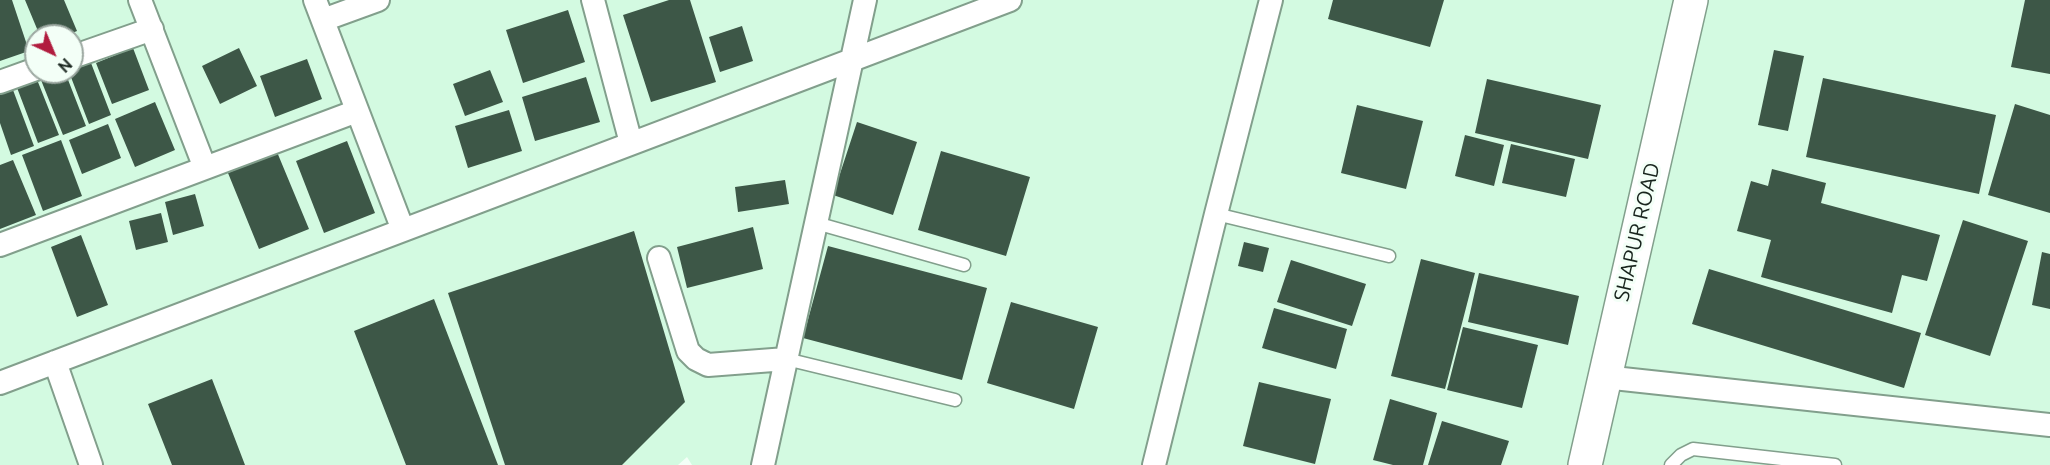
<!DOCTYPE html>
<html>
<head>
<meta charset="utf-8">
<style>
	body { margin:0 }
	#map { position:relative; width:2050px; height:465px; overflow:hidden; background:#f3fff7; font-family:Ubuntu,sans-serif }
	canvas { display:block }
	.north { position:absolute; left:24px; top:24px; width:60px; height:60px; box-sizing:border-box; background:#f3fff7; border:2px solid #9ba7a0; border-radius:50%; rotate:136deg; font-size:16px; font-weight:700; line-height:24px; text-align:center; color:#18241d }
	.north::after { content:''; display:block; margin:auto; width:21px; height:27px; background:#b11d3f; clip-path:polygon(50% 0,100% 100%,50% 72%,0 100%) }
</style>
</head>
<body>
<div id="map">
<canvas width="2050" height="465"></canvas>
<div class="north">N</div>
</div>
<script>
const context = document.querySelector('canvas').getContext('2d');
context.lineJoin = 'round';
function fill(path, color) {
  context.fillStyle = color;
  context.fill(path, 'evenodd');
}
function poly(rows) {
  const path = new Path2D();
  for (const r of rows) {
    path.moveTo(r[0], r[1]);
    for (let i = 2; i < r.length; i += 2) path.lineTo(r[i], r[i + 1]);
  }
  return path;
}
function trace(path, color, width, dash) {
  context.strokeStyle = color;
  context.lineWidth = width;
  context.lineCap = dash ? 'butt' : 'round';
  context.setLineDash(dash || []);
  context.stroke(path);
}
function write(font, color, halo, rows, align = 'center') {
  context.font = font + ' Ubuntu,sans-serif';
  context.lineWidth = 6;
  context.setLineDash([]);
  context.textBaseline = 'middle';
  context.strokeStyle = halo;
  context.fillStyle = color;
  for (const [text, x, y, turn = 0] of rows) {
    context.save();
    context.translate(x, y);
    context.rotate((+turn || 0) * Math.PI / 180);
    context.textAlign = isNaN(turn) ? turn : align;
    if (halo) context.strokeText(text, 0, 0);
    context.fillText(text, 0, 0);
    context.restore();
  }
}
fill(poly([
	[0,0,2050,0,2050,465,692,465,687,457,678,465,0,465],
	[36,36,72,36,72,72,36,72]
]), '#d3fae1');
fill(poly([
	[0,0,12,0,29,51,0,61],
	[25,0,64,0,77,31,65,36,40,36],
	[669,0,690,0,716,82,651,102,623,15],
	[1333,0,1444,0,1430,47,1328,19],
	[2025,0,2050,0,2050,74,2011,67],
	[568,10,585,62,523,83,506,30],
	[742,26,753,61,720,72,709,37],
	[133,48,149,90,112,104,96,63],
	[239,48,257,86,220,104,202,66],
	[1774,50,1804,56,1788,131,1758,125],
	[307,59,322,99,275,117,260,76],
	[91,63,111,115,89,124,69,72],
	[490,70,503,102,465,116,453,84],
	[61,72,65,72,86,126,63,135,41,80],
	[36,77,59,135,38,143,16,85],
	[586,77,600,122,535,141,522,97],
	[1823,78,1996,115,1979,194,1806,157],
	[1487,79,1601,105,1588,159,1475,133],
	[13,90,34,146,11,155,0,123,0,95],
	[155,102,175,150,135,167,115,119],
	[2015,104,2050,115,2050,213,1988,195],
	[1357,105,1423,121,1406,189,1341,173],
	[509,110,522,151,468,168,455,126],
	[857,122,917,142,893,215,833,195],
	[108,124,121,158,82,174,69,140],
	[1465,135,1504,145,1494,186,1455,176],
	[61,140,82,196,43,211,22,155],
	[347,141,375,213,324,233,296,161],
	[1511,144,1575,159,1566,197,1502,183],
	[941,151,1030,177,1006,256,918,230],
	[277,152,309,229,259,249,228,173],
	[13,160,36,215,0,229,0,165],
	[1772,169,1826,183,1821,203,1940,235,1927,281,1902,275,1892,313,1761,277,1771,240,1737,231,1751,181,1768,186],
	[785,180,789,204,738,212,735,187],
	[195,194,204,226,173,235,165,202],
	[161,213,168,242,136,250,129,221],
	[1963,220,2028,241,1990,356,1925,335],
	[753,227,763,269,687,288,677,247],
	[634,231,685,402,622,465,505,465,448,293],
	[81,235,108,305,77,317,51,247],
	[1244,242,1269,248,1263,272,1238,266],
	[828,246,987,288,962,380,803,338],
	[2042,252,2050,254,2050,309,2032,305],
	[1421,259,1475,273,1445,389,1391,376],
	[1291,260,1366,284,1352,326,1277,302],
	[1709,269,1921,333,1904,388,1692,324],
	[1479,273,1579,296,1568,345,1468,322],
	[434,299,498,465,406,465,354,331],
	[1011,302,1098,327,1074,409,987,383],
	[1274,308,1347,329,1336,369,1262,348],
	[1463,327,1538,345,1522,408,1447,390],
	[212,379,245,465,172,465,148,404],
	[1259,382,1331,399,1315,464,1243,446],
	[1390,399,1437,413,1423,465,1393,465,1373,460],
	[1442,421,1509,441,1501,465,1428,465]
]), '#3d5747');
const lane = poly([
	[1216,214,1389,256],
	[816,223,964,265],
	[786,359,955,400],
	[1671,465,1681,455,1693,449,1835,465]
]);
const street = poly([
	[140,0,205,168],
	[315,0,403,230],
	[593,0,631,143],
	[323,20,378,0],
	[72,57,152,29],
	[0,82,36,69],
	[0,245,357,111],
	[659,258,688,351,696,359,708,365,786,359],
	[55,362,91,465],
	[1604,377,2050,425],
	[0,383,1010,0],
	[763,465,865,0],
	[1154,465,1216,214,1271,0]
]);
const secondary = poly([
	[1585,465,1691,0]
]);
trace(lane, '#829f8c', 15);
trace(street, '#829f8c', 26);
trace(secondary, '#829f8c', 36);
trace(lane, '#fff', 12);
trace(street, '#fff', 22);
trace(secondary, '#fff', 33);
write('21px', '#18241d', '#f3fff7', [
	["SHAPUR ROAD",1637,232,-77]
]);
</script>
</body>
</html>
